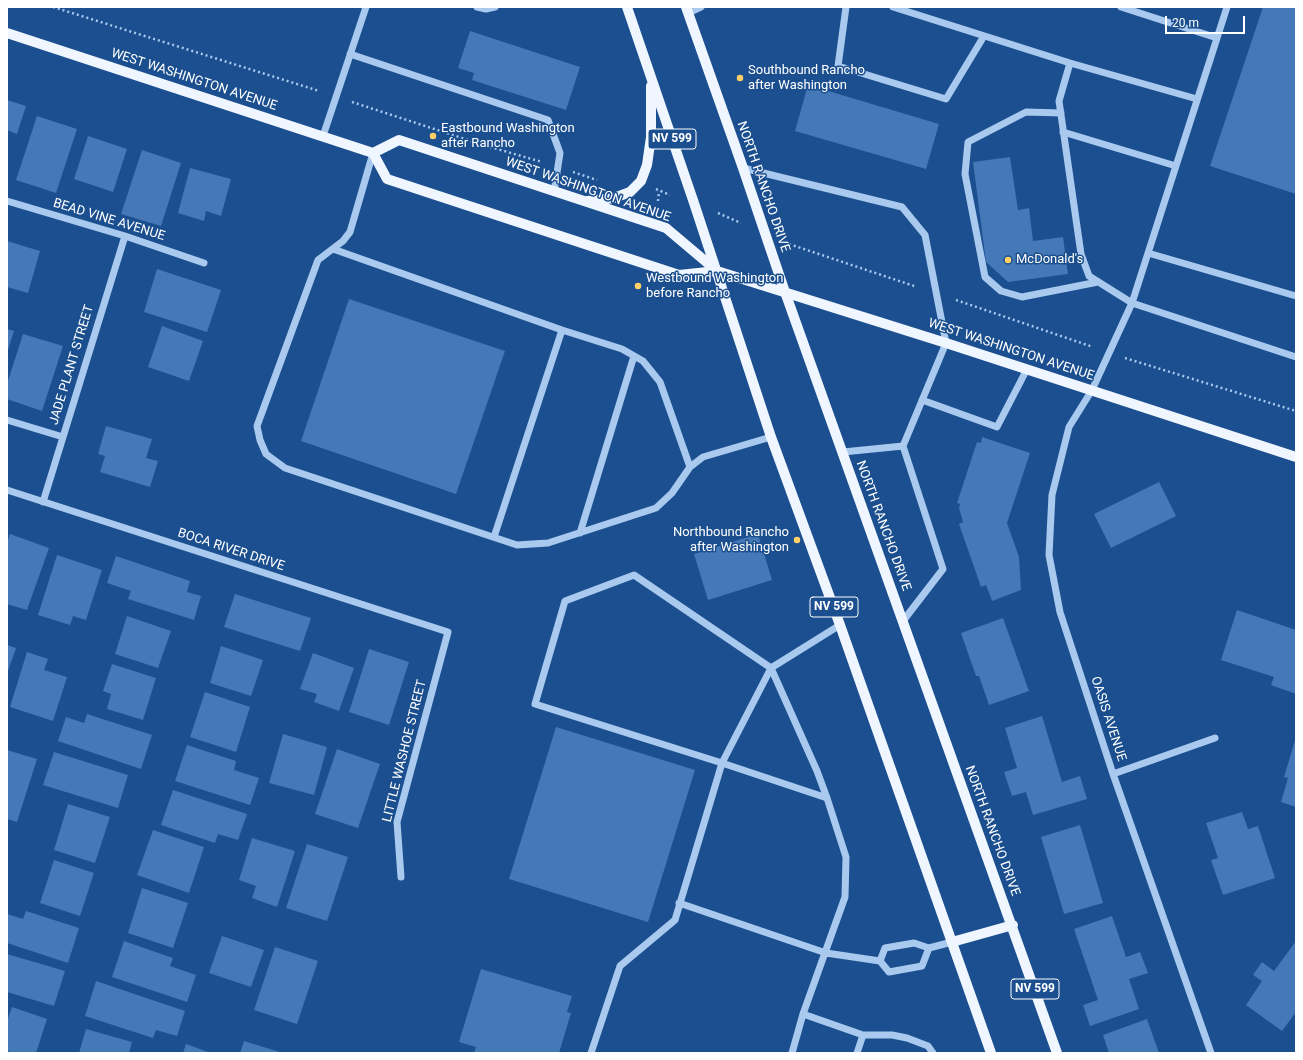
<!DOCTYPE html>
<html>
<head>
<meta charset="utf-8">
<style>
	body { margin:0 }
	#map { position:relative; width:1303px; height:1060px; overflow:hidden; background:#1b4f8f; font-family:Roboto,sans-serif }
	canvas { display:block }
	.frame { position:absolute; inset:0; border:8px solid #fff; pointer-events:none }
	.scale { position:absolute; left:1165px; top:16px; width:80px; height:18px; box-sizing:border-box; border:2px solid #fff; border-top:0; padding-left:5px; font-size:12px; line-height:14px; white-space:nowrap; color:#fff; -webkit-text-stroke:3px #1b4f8f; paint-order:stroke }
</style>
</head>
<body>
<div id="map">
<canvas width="1303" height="1060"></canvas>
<div class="frame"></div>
<div class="scale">20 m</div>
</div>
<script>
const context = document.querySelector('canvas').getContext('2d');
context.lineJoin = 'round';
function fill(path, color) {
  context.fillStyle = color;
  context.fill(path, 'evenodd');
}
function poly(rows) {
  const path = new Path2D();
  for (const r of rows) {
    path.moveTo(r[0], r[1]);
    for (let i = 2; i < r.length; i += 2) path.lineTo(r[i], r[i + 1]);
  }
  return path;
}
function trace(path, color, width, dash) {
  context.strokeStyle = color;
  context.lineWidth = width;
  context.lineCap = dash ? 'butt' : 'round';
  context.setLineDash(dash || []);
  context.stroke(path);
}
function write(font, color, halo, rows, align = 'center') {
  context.font = font + ' Roboto,sans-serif';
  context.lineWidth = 3;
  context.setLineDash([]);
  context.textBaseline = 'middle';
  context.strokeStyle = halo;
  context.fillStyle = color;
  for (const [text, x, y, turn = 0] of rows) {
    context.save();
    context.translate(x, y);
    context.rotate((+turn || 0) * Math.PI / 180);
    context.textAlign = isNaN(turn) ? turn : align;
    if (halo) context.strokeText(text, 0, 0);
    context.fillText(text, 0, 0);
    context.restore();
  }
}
fill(poly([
	[1263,7,1296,7,1296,194,1210,166],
	[470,31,580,67,566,110,472,80,474,73,458,68],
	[808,85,939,124,926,169,795,131],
	[7,100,26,106,17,134,7,130],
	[37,116,77,129,56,193,16,180],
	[88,136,127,149,113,192,74,179],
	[142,150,181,163,161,226,121,214],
	[1010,157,1018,210,1029,208,1033,241,1063,237,1068,274,1008,282,986,262,973,162],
	[190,168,231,179,221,216,206,211,204,221,178,213],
	[7,241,40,251,28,293,7,287],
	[157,269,221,290,207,332,144,312],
	[349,299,505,351,456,494,301,441],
	[162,326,203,341,189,381,148,367],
	[7,329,14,331,7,353],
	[23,334,63,346,42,411,7,399,7,384],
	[106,426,152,439,146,458,158,461,150,487,100,472,105,456,98,454],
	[982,437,1030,453,1007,523,1019,557,1021,590,992,601,986,585,981,587,959,524,963,522,959,508,960,504,957,503,977,442,981,443],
	[1159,482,1176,516,1111,548,1094,514],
	[10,534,49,548,27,610,7,604,7,542],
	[758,534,772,580,708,600,694,554],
	[57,555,102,570,86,620,73,616,70,625,38,615],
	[116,556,190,581,187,592,201,596,194,620,128,599,131,591,107,583],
	[235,594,311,618,300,651,224,627],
	[1237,610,1296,630,1296,694,1271,685,1274,677,1221,660],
	[127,616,171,631,158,668,115,654],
	[1003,618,1029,691,989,705,979,676,976,676,961,633],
	[7,645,16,648,7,674],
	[221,646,263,660,251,696,210,683],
	[369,649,409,662,389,725,349,712],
	[27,652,48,659,44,670,67,677,53,721,10,707],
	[313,653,354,668,339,711,314,702,317,694,300,689],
	[112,664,156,678,143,720,107,709,111,694,103,691],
	[205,692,250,707,236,752,190,737],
	[87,714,152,735,141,769,58,741,66,717,84,723],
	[1042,716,1062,782,1080,776,1087,799,1033,815,1026,792,1012,796,1004,772,1017,768,1005,728],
	[556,727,695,770,648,922,509,879],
	[283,734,327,747,314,795,269,783],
	[1296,737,1296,807,1281,802,1288,778,1284,777],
	[187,745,236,761,234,770,259,778,250,805,175,781],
	[337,749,380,764,358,828,315,814],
	[7,750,37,759,17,822,7,819],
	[54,752,128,775,118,808,43,785],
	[173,790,247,814,238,840,218,834,215,843,161,825],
	[68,804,110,817,95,863,54,850],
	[1242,812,1248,829,1258,826,1275,878,1223,895,1211,860,1218,858,1206,823],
	[1080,825,1103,903,1064,914,1041,837],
	[153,830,204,847,189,893,137,875],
	[252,838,295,851,277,907,252,898,256,886,239,880],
	[307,844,348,857,327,921,286,908],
	[54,860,94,873,80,916,40,903],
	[142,888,188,903,173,948,128,933],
	[26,911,79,928,68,963,7,943,7,914,23,919],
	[1112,916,1126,957,1140,952,1148,973,1129,979,1139,1009,1090,1026,1083,1005,1098,1000,1074,929],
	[222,936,264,950,251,987,209,973],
	[124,941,173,958,170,966,196,975,187,1002,112,977],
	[1296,941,1296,1012,1282,1031,1246,1005,1262,981,1253,975,1262,962,1274,971],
	[275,947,318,961,297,1024,254,1010],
	[7,954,65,971,54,1006,7,992],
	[481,969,572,996,567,1012,571,1013,559,1053,474,1053,476,1047,459,1042],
	[96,981,185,1011,177,1036,156,1030,153,1038,85,1016],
	[12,1007,47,1019,36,1053,14,1053,7,1051,7,1021],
	[1147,1019,1159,1053,1109,1053,1103,1035],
	[86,1029,132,1042,129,1053,79,1053],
	[244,1041,283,1053,240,1053],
	[186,1044,211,1053,183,1053]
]), '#4478b7');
trace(poly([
	[53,7,319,91],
	[352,102,480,144,542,162],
	[573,172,597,180],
	[656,189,670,195],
	[658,201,659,191],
	[718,213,741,223],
	[789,244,917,287],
	[956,300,1093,347],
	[1125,358,1296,411]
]), '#a9c9ee', 2.5, [2, 3]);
trace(poly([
	[477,7,486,9,495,7],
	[846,7,838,66,946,99,984,36],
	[893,7,1070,63],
	[1121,7,1217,38],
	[688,13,701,7],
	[350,54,548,120,560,153,554,192],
	[1197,99,1070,63,1059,101,1081,254,1089,276,1132,303,1296,357],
	[1061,113,1026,112,968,142,965,174,985,277,1001,291,1022,297,1098,282],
	[1063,132,1176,166],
	[323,136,366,7],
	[373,153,350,232,343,241,318,260,257,426,260,440,266,454,285,468,517,545,548,543,656,508,672,493,690,467,703,457,771,437],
	[743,168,902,207,925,235,946,343,903,446],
	[7,201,125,236,204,263],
	[333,249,562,330,494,537],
	[1148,253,1296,296],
	[562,330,622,349,643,361,660,382,690,467],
	[922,400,997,427,1027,369],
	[7,420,63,437],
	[843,452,903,446,943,569,903,621],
	[7,490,448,632,397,822,401,877],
	[43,502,125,236],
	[580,533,634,356],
	[1113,774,1215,738],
	[827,798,722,763,771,668,840,625],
	[679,903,826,953,880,961,889,972,922,966,929,948],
	[880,961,885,948,914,943,929,948,952,942],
	[803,1014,863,1035,857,1053],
	[863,1035,892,1035,907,1038,928,1046,933,1053],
	[591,1053,620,966,675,920,722,763,535,704,565,601,634,575,771,668,817,771,827,798,846,857,845,897,803,1014,792,1053],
	[1211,1053,1113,774,1060,612,1049,555,1052,495,1069,427,1092,390,1132,303,1227,7]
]), '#a9c9ee', 7);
trace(poly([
	[627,7,694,203,771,437,840,625,991,1053],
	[686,7,743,168,785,292,1057,1053],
	[7,33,373,153,387,179,679,275,717,271],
	[373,153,399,140,666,228,717,271,946,343,1296,457],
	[587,201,614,198,630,192,641,181,647,165,651,137,651,86],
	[952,942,1013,925]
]), '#f0f6ff', 10);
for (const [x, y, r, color] of [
	[740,78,4,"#ffd166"],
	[433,136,4,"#ffd166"],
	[1008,260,4,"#ffd166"],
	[638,286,4,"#ffd166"],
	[797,540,4,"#ffd166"]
]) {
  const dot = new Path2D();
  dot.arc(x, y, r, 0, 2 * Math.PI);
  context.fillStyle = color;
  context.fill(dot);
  trace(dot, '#1b4f8f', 1.5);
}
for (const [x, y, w] of [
	[672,139,48],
	[834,607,48],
	[1035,989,48]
]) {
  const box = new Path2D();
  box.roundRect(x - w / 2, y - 10, w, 20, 3);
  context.fillStyle = '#1b4f8f';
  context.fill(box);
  trace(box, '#fff', 1);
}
write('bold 12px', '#fff', null, [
	["NV 599",672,139],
	["NV 599",834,607],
	["NV 599",1035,989]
]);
write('13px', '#fff', '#1b4f8f', [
	["Southbound Rancho",748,71],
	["after Washington",748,86],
	["Eastbound Washington",441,129],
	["after Rancho",441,144],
	["McDonald's",1016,260],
	["Westbound Washington",646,279],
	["before Rancho",646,294],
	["Northbound Rancho",789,533,"right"],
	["after Washington",789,548,"right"]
], 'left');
write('13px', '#fff', '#1b4f8f', [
	["WEST WASHINGTON AVENUE",194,80,18],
	["NORTH RANCHO DRIVE",763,187,71],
	["WEST WASHINGTON AVENUE",588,190,19],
	["BEAD VINE AVENUE",109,220,17],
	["WEST WASHINGTON AVENUE",1011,350,18],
	["JADE PLANT STREET",72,365,-73],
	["NORTH RANCHO DRIVE",883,526,70],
	["BOCA RIVER DRIVE",231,550,18],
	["OASIS AVENUE",1108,719,72],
	["LITTLE WASHOE STREET",405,751,-76],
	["NORTH RANCHO DRIVE",992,831,70]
]);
</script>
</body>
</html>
